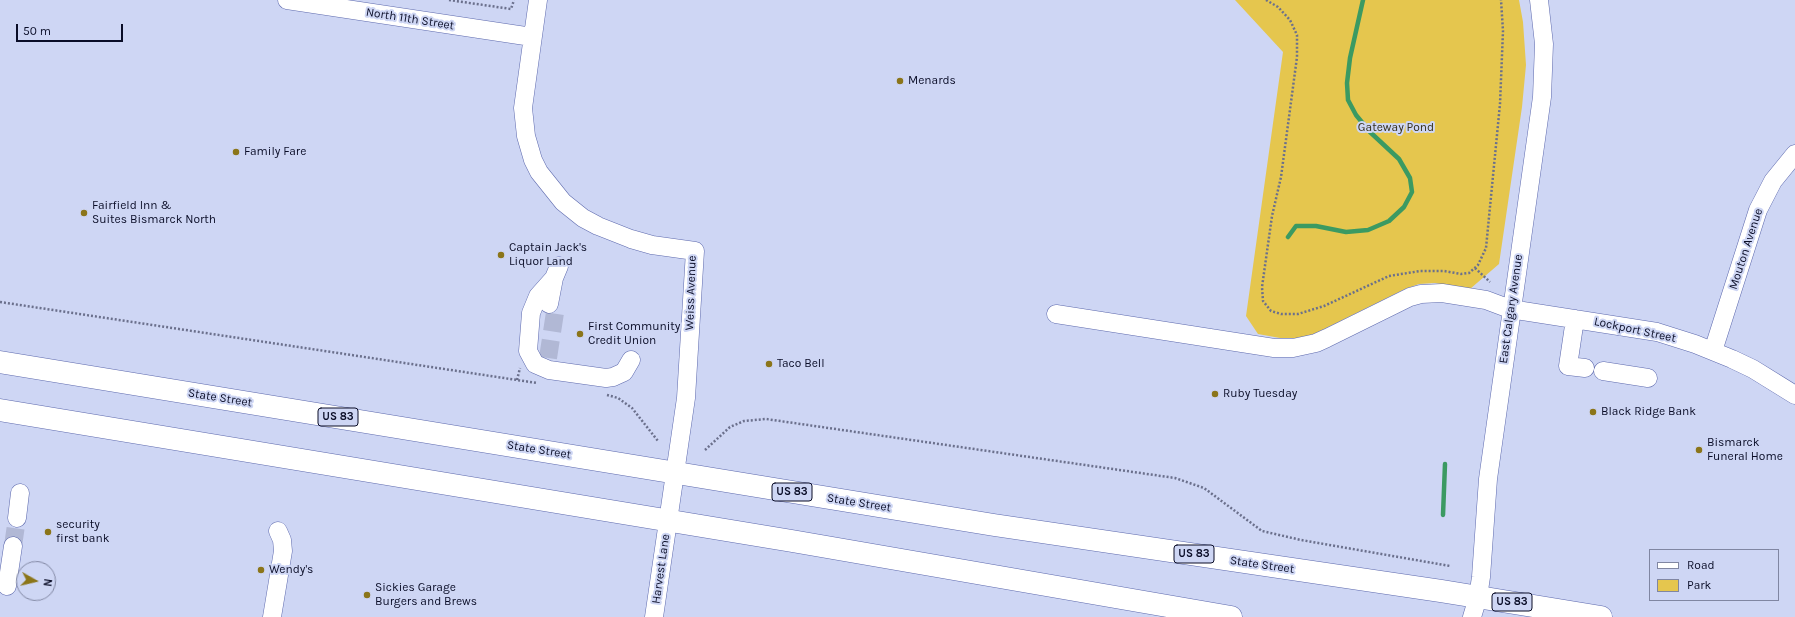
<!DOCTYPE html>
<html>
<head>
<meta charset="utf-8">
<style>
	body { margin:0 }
	#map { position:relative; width:1795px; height:617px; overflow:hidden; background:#ced6f4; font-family:Karla,sans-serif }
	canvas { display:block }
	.legend { position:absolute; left:1649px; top:549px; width:130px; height:52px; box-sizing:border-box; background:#ced6f4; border:1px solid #8086a2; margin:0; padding:5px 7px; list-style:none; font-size:12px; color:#0a0d27 }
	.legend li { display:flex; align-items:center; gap:8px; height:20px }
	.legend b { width:20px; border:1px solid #8086a2 }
	.north { position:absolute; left:16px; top:561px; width:40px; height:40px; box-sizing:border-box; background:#ced6f4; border:1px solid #8086a2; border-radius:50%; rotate:98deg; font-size:11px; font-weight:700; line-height:16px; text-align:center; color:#0a0d27 }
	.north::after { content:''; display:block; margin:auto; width:14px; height:18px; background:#8b7519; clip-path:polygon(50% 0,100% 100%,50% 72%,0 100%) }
	.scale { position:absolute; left:16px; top:24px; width:107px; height:18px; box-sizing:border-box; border:2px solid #0a0d27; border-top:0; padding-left:5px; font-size:12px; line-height:14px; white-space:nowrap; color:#0a0d27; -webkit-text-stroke:3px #ced6f4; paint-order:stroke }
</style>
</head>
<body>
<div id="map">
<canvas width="1795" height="617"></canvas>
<ul class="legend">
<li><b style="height:5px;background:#fff"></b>Road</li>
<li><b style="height:11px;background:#e5c64e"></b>Park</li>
</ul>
<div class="north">N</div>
<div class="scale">50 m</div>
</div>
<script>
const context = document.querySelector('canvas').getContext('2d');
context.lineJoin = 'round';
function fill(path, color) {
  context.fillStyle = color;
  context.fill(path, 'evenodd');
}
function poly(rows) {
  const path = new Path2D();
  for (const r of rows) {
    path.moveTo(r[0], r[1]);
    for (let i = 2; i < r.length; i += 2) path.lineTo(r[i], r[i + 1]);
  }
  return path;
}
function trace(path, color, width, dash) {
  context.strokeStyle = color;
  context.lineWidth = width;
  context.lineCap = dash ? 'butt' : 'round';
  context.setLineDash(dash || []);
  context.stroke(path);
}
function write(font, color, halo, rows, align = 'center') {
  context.font = font + ' Karla,sans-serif';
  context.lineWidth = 4;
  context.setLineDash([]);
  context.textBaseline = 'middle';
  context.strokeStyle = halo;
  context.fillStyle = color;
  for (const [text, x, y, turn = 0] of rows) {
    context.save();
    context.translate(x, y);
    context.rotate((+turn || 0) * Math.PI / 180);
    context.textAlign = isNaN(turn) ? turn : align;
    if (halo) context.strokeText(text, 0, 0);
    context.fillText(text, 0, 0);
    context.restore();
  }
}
fill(poly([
	[1235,0,1519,0,1523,22,1526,65,1522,107,1499,264,1470,289,1435,283,1419,284,1405,289,1312,335,1299,338,1280,338,1258,334,1246,316,1283,52]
]), '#e5c64e');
trace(poly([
	[1288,237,1296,226,1316,226,1346,232,1368,230,1389,221,1404,207,1412,192,1410,178,1399,159,1370,132,1356,115,1348,100,1347,83,1350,58,1363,0],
	[1443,515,1445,464]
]), '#3b9a62', 4.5);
trace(poly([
	[548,358,556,306],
	[13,546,17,518]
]), '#b1b8d5', 18, [18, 9]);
const minor = poly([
	[287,0,532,37],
	[538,0,523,108,526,136,533,160,539,172,563,202,583,218,598,226,631,239,652,245,695,251,686,398,654,617],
	[554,278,538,296,531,313,528,351,535,364,549,370,606,378,613,377,624,372,631,360],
	[549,304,554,278,559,266],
	[1056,314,1274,348,1293,348,1316,343,1327,338,1410,297,1421,294,1442,293,1486,300,1510,309,1657,332,1695,344,1732,359,1753,369,1795,395],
	[1575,319,1568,366,1585,368],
	[1713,351,1758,210,1773,181,1795,154],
	[1603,371,1648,378],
	[17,518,20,493],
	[7,586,13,546],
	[272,617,283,551,282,540,278,531],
	[1472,617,1478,597,1481,577,1488,479,1542,97,1544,44,1539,0]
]);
const highway = poly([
	[0,362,994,525,1441,591,1601,617],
	[0,410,792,541,1231,617]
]);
trace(minor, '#5d69ad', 19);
trace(highway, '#5d69ad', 23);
trace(poly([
	[449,0,511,9,514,0],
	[1266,0,1278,7,1290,20,1297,35,1297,57,1281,177,1272,216,1262,287,1263,301,1271,311,1281,314,1298,314,1324,306,1389,276,1420,271,1444,271,1461,274,1469,273,1478,265,1486,248,1500,104,1503,31,1501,0],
	[1475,268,1490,282],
	[0,302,537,383],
	[517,380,520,368],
	[607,395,618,398,632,408,658,441],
	[705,450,730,427,744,421,766,419,1175,478,1204,488,1262,531,1301,540,1450,566]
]), '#6b708c', 2.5, [2, 2]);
trace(minor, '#fff', 18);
trace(highway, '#fff', 22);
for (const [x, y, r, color] of [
	[900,81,4,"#8b7519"],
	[236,152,4,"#8b7519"],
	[84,213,4,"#8b7519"],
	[501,255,4,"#8b7519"],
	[580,334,4,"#8b7519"],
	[769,364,4,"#8b7519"],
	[1215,394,4,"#8b7519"],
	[1593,412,4,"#8b7519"],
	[1699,450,4,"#8b7519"],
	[48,532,4,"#8b7519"],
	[261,570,4,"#8b7519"],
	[367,595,4,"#8b7519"]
]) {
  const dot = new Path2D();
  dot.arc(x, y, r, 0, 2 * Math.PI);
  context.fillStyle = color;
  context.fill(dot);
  trace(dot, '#ced6f4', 1.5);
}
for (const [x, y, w] of [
	[338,417,40],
	[792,492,40],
	[1194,554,40],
	[1512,602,40]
]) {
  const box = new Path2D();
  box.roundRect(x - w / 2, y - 9, w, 18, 3);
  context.fillStyle = '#ced6f4';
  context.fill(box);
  trace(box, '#0a0d27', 1);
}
write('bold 11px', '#0a0d27', null, [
	["US 83",338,417],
	["US 83",792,492],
	["US 83",1194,554],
	["US 83",1512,602]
]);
write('12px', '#0a0d27', '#ced6f4', [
	["North 11th Street",410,19,9],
	["Mouton Avenue",1746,249,-72],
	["Weiss Avenue",691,293,-88],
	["East Calgary Avenue",1511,309,-82],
	["Lockport Street",1635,330,12],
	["State Street",220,398,9],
	["State Street",539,450,9],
	["State Street",859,503,9],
	["State Street",1262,565,8],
	["Harvest Lane",661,569,-82]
]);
write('12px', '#0a0d27', '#ced6f4', [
	["Menards",908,81],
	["Family Fare",244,152],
	["Fairfield Inn &",92,206],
	["Suites Bismarck North",92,220],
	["Captain Jack's",509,248],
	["Liquor Land",509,262],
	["First Community",588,327],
	["Credit Union",588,341],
	["Taco Bell",777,364],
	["Ruby Tuesday",1223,394],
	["Black Ridge Bank",1601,412],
	["Bismarck",1707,443],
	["Funeral Home",1707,457],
	["security",56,525],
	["first bank",56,539],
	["Wendy's",269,570],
	["Sickies Garage",375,588],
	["Burgers and Brews",375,602]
], 'left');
write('12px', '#342e18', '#ced6f4', [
	["Gateway Pond",1396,128]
]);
</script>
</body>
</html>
